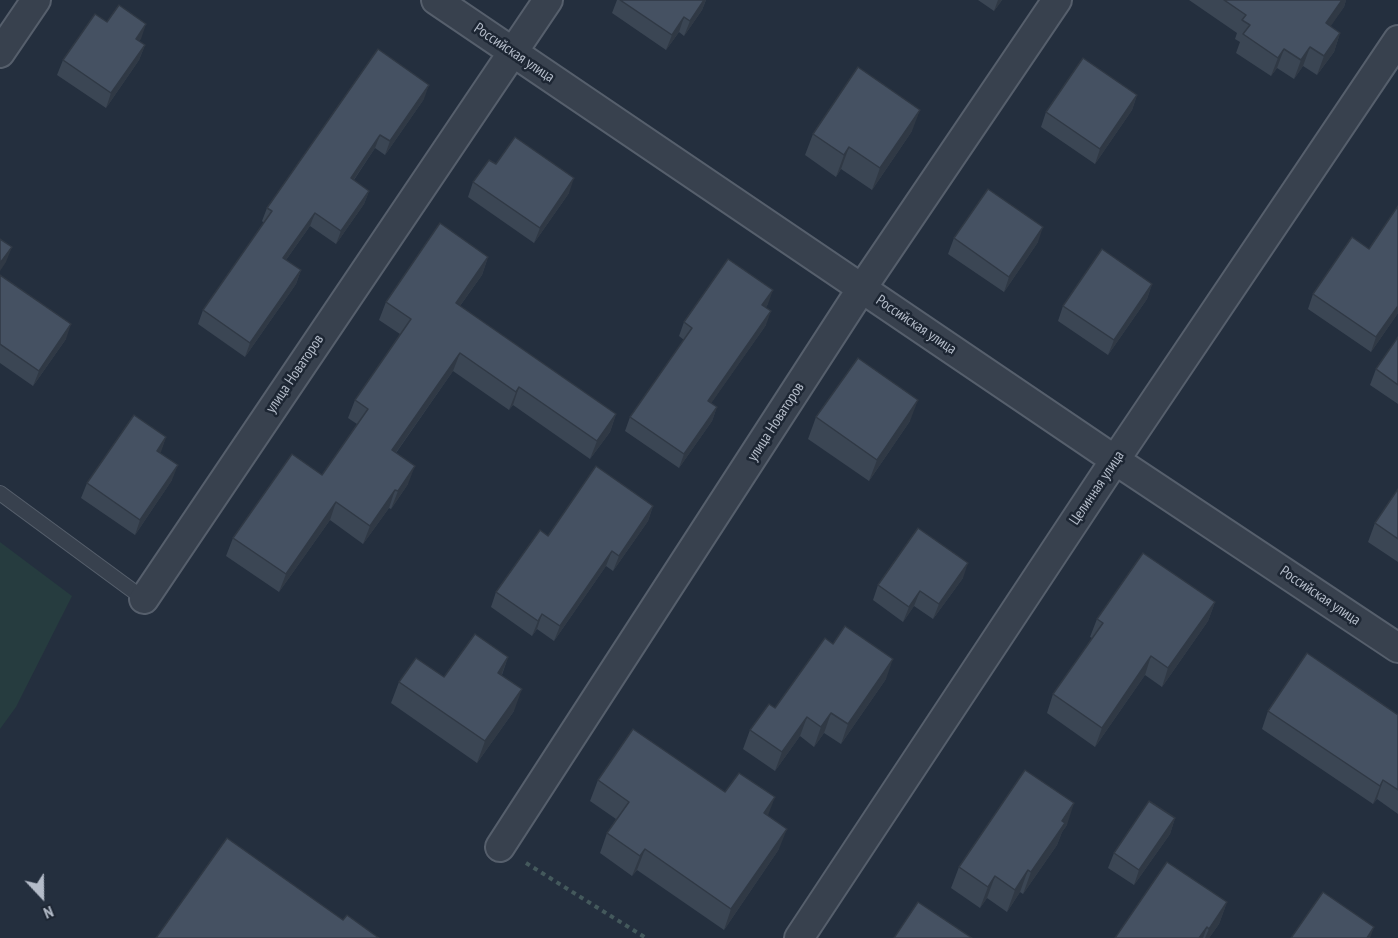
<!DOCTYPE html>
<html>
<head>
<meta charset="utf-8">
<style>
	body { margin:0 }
	#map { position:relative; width:1398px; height:938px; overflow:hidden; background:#242f3e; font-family:"PT Sans Narrow",sans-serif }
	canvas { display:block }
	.north { position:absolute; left:12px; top:866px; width:60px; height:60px; -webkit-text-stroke:4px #1d2633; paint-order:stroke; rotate:158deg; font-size:16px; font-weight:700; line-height:24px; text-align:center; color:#b4bcc9 }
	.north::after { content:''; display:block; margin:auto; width:21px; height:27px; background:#b4bcc9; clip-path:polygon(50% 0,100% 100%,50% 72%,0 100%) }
</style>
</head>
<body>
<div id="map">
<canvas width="1398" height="938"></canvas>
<div class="north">N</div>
</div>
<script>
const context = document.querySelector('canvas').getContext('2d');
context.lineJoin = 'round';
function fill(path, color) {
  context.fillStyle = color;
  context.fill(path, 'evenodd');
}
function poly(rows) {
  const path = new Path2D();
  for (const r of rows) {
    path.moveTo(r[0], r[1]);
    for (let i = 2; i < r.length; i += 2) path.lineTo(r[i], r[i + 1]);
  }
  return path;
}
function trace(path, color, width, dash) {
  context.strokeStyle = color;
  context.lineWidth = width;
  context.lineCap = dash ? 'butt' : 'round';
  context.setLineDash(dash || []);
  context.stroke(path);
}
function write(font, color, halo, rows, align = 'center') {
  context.font = font + ' "PT Sans Narrow",sans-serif';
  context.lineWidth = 5;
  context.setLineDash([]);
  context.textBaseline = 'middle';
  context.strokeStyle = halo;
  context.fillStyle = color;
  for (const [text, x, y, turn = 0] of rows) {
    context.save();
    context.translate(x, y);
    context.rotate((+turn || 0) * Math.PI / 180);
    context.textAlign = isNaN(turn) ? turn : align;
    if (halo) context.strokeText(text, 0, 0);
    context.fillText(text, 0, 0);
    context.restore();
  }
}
fill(poly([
	[0,542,72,596,16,707,0,729]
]), '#263c3f');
const service = poly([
	[0,493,144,599]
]);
const minor = poly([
	[436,0,1115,460,1398,648],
	[0,53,36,0],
	[144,599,548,0],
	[500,847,862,288,1057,0],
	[799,938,1115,460,1398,40]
]);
trace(service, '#565f6c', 16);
trace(minor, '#565f6c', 32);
trace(poly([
	[526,863,646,938]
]), '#44595c', 4, [4.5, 4.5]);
trace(service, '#38414e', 14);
trace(minor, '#38414e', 28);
fill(poly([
	[617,0,706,0,702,10,684,36,679,32,666,50,612,13],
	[978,0,1002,0,994,11],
	[1189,0,1346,0,1344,7,1330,26,1340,33,1334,52,1317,75,1303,66,1294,79,1277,68,1271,76,1236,53,1240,42,1235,39,1237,33],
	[107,22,146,24,139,41,145,45,139,60,106,108,57,75,63,60],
	[1137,95,1132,110,1095,164,1041,127,1046,112],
	[424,99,385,155,375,148,354,180,369,191,364,204,336,244,310,226,286,260,301,270,296,284,245,357,198,324,203,310,264,223,262,221,267,208],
	[912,131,872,190,841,169,836,177,805,155,813,134],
	[496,164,569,193,534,243,468,197,473,182],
	[954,238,1038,242,1004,292,948,254],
	[1369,249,1398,313,1371,352,1308,309,1313,294],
	[488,257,482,275,460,306,616,414,610,432,590,459,513,405,509,410,453,371,396,453,408,484,391,509,389,508,363,544,330,520,279,592,226,556,233,538,322,475,357,424,348,418,355,400,400,334,379,320,386,302],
	[0,275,66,339,33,386,0,363],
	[1152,284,1147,299,1108,355,1058,321,1063,306],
	[768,304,766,307,766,325,711,403,717,407,712,421,679,468,625,431,630,417,684,340,679,336,684,322],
	[1398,337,1398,404,1370,385,1376,369],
	[816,417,910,421,869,481,808,439],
	[166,437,160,453,172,480,135,535,81,498,87,483],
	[1398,489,1398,562,1368,542,1375,523],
	[653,506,648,521,613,571,606,566,554,641,537,629,532,636,491,607,496,592,548,536],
	[963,578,933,619,914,606,903,622,873,600,878,585],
	[1215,602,1208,621,1162,687,1145,675,1095,747,1047,713,1053,694,1092,638,1090,637,1097,619],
	[508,657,502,675,514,711,477,763,391,703,399,682,444,677],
	[886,679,841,744,824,733,814,747,800,736,775,771,743,749,750,730,775,708],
	[1268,711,1398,715,1398,814,1377,799,1373,804,1262,729],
	[598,780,725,792,768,816,779,849,724,930,637,870,632,876,600,853,607,833,616,819,590,801],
	[1175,818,1170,834,1134,885,1108,868,1114,853],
	[1067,825,1062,832,1057,845,1023,894,1020,892,1007,912,987,898,980,908,951,888,959,867],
	[1227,902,1219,924,1209,938,1115,938]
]), '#3b4654');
fill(poly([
	[704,0,706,0,702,10,684,36,690,21],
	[998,0,1002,0,994,11],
	[1342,0,1346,0,1344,7,1320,42,1326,23],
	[684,17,679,32,666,50,672,35],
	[146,24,141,39,130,54,136,39],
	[1340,33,1334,52,1317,75,1324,56],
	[145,45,139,60,106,108,111,93],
	[1310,47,1303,66,1294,79,1301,60],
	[1284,49,1277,68,1271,76,1278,58],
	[429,85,424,99,385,155,390,141],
	[1137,95,1132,110,1095,164,1100,149],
	[920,110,912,131,872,190,880,168],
	[380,135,375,148,346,191,351,178],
	[849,147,841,169,836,177,844,155],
	[574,178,569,193,534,243,540,228],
	[369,191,364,204,336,244,341,231],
	[315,213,310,226,278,271,283,258],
	[1043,227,1038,242,1004,292,1009,277],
	[12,247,6,262,0,271,0,263],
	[488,257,482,275,449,321,456,303],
	[301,270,296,284,245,357,250,343],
	[1152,284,1147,299,1108,355,1114,340],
	[773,290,768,304,757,319,762,305],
	[1398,306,1398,313,1371,352,1376,337],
	[771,311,766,325,703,415,708,401],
	[71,324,66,339,33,386,39,371],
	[460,353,453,371,385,468,392,450],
	[519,387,513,405,509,410,516,392],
	[918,400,910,421,869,481,877,460],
	[717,407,712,421,679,468,684,454],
	[616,414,610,432,590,459,597,441],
	[166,437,161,452,151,466,157,451],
	[178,465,172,480,135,535,140,520],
	[415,466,408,484,391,509,398,491],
	[395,490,389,508,363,544,370,526],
	[336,502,330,520,279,592,286,574],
	[653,506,648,521,613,571,619,556],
	[612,551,606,566,554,641,560,626],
	[968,563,963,578,933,619,939,604],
	[920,591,914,606,903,622,909,607],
	[1215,602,1208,621,1162,687,1168,668],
	[542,614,537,629,532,636,538,621],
	[1151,656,1145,675,1095,747,1102,728],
	[508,657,500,679,498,673],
	[893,659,886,679,841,744,848,724],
	[522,689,514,711,477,763,485,741],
	[831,713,824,733,814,747,821,727],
	[807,717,800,736,775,771,782,752],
	[1383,780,1377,799,1373,804,1380,786],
	[775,797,767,818,764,813],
	[1074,803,1067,825,1062,832,1057,845,1023,894,1031,872,1062,821],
	[1175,818,1170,834,1134,885,1139,870],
	[787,829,779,849,724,930,731,909],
	[645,849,637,870,632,876,640,856],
	[1028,870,1020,892,1007,912,1015,890],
	[995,876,987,898,980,908,988,887],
	[1227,902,1219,924,1209,938,1205,938,1209,929],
	[1207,927,1203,938,1199,938],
	[1374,927,1370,938,1367,938]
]), '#303945');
const building = poly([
	[620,0,704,0,690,21,684,17,672,35,620,0],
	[1224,0,1342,0,1326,23,1340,33,1324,56,1310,47,1301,60,1284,49,1278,58,1243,34,1250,25,1242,20,1246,15,1224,0],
	[119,5,146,24,136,39,145,45,111,93,63,60,95,14,107,22,119,5],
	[378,49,429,85,390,141,380,135,351,178,369,191,341,231,315,213,283,258,301,270,250,343,203,310,272,211,267,208,378,49],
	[1083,58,1137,95,1100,149,1046,112,1083,58],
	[858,67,920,110,880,168,849,147,844,155,813,134,858,67],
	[515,137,574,178,540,228,473,182,489,160,496,164,515,137],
	[988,189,1043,227,1009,277,954,238,988,189],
	[1398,206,1398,306,1376,337,1313,294,1352,237,1369,249,1398,206],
	[440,223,488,257,456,303,616,414,597,441,519,387,516,392,460,353,392,450,415,466,398,491,395,490,370,526,336,502,286,574,233,538,292,454,322,475,368,409,355,400,411,319,386,302,440,223],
	[0,239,12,247,0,263,0,239],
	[1102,249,1152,284,1114,340,1063,306,1102,249],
	[728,259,773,290,762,305,771,311,708,401,717,407,684,454,630,417,692,328,684,322,728,259],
	[0,275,71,324,39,371,0,344,0,275],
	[1398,337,1398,385,1376,369,1398,337],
	[858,358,918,400,877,460,816,417,858,358],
	[134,415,166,437,157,451,178,465,140,520,87,483,134,415],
	[596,466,653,506,619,556,612,551,560,626,542,614,538,621,496,592,540,530,548,536,596,466],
	[1398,489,1398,539,1375,523,1398,489],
	[918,528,968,563,939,604,920,591,909,607,878,585,918,528],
	[1143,553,1215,602,1168,668,1151,656,1102,728,1053,694,1103,623,1097,619,1143,553],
	[845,626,893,659,848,724,831,713,821,727,807,717,782,752,750,730,769,704,775,708,825,638,833,644,845,626],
	[475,634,508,657,498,673,522,689,485,741,399,682,416,658,444,677,475,634],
	[1307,653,1398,715,1398,790,1383,780,1380,786,1268,711,1307,653],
	[633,729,725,792,739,773,775,797,764,813,787,829,731,909,645,849,640,856,607,833,629,802,598,780,633,729],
	[1025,770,1074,803,1062,821,1065,823,1031,872,1028,870,1015,890,995,876,988,887,959,867,1025,770],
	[1149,801,1175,818,1139,870,1114,853,1149,801],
	[227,838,343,920,347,915,379,938,156,938,227,838],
	[1167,862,1227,902,1209,929,1207,927,1199,938,1115,938,1167,862],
	[1323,892,1374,927,1367,938,1291,938,1323,892],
	[918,902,972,938,894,938,918,902]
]);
fill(building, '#455162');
trace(building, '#303945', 1.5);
write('15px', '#b4bcc9', '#1d2633', [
	["Российская улица",514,53,34],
	["Российская улица",916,325,34],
	["улица Новаторов",295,374,-56],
	["улица Новаторов",776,422,-57],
	["Целинная улица",1097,488,-56],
	["Российская улица",1320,596,34]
]);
</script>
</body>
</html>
